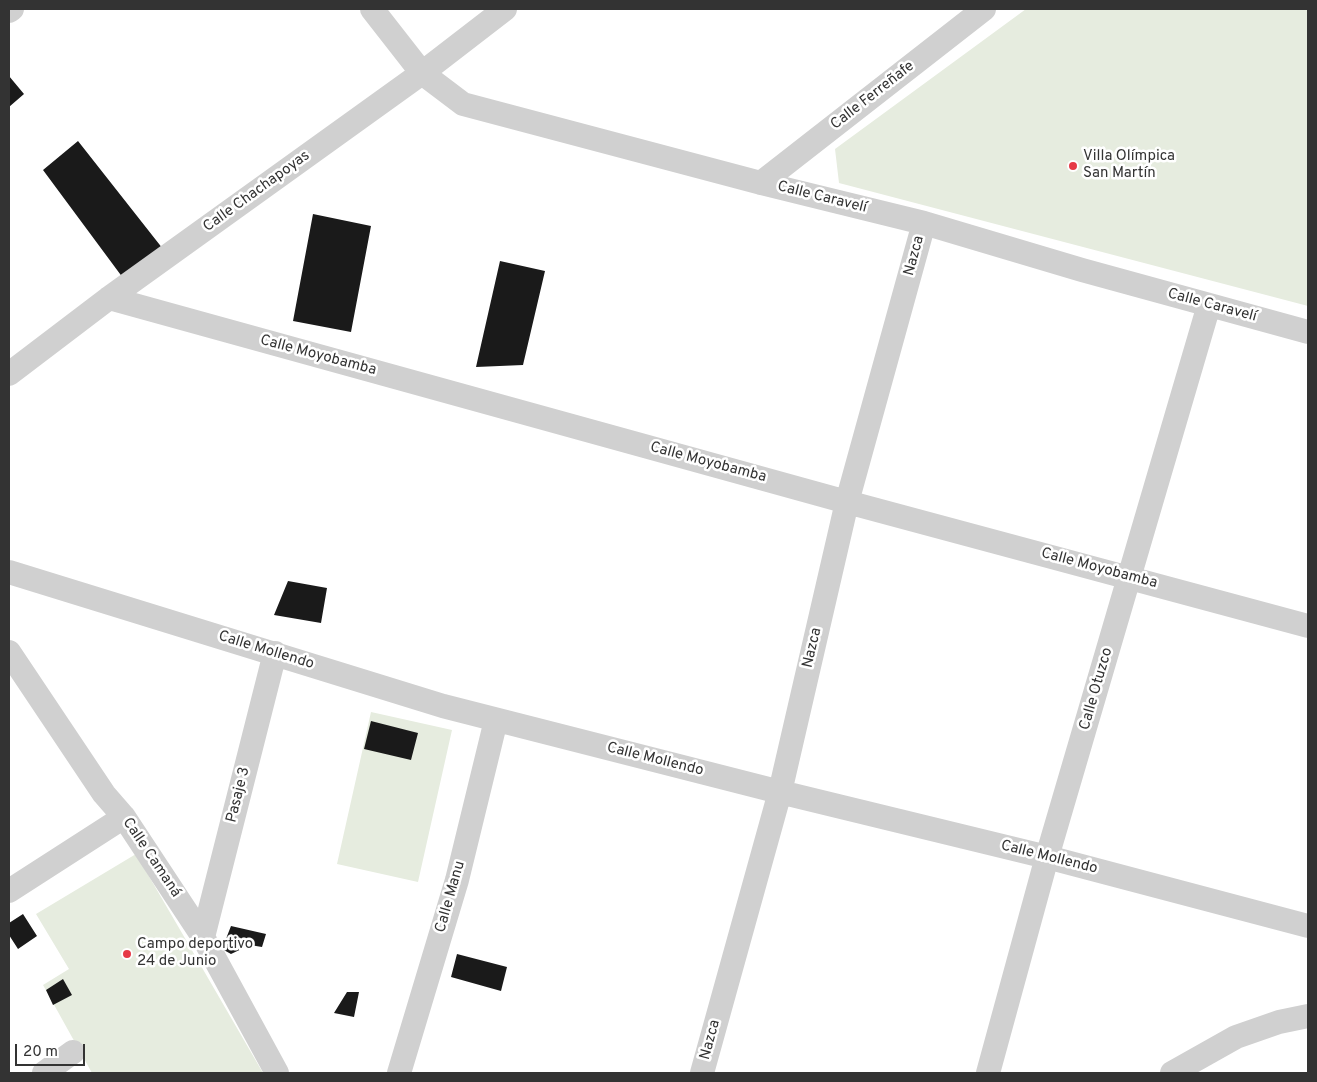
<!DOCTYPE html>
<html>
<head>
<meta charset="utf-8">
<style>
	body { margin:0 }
	#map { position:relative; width:1317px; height:1082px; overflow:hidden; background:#fff; font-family:Overpass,sans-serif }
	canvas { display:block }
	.frame { position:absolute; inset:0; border:10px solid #333; pointer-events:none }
	.scale { position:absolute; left:15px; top:1044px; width:70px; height:22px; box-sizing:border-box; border:2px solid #333; border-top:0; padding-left:6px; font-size:15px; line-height:18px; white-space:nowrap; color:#333; -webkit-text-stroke:4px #fff; paint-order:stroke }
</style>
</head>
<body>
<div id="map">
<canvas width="1317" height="1082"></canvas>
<div class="frame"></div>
<div class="scale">20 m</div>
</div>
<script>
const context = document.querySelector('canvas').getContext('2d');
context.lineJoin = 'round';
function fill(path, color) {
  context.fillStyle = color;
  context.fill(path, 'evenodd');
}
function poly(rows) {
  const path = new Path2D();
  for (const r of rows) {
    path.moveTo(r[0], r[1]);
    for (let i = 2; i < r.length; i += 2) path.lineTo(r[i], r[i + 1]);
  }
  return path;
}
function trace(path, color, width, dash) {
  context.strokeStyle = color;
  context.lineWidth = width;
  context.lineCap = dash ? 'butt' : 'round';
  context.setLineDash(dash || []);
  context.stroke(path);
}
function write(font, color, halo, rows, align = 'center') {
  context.font = font + ' Overpass,sans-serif';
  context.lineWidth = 5;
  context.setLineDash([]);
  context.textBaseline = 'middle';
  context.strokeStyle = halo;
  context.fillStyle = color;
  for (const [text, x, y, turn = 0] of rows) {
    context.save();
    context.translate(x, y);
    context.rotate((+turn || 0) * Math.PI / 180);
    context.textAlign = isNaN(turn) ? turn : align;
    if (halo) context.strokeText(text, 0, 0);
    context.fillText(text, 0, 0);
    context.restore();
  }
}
fill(poly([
	[1026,9,1308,9,1308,306,839,183,835,149],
	[371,712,452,730,418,882,337,864],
	[136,854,186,940,263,1073,92,1073,43,985,69,969,36,914]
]), '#e6ecdf');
fill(poly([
	[9,76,24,94,9,107],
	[78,141,163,249,123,278,43,170],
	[313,214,371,226,351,332,293,321],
	[500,261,545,271,523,365,476,367],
	[288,581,327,588,321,623,274,615],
	[371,721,418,733,411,760,364,749],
	[23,914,37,936,18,949,9,935,9,923],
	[231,926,266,934,262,947,250,945,231,954,222,949],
	[457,954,507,967,501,991,451,977],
	[63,979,72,995,53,1005,46,990],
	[347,992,359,992,354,1017,334,1013]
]), '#1a1a1a');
trace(poly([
	[372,9,422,73,463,104,761,183,924,223,1082,270,1308,332],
	[9,11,12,9],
	[761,183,984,9],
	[109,298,847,502,1308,626],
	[9,374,109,298,422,73,505,9],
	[9,572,443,706,780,792,1047,857,1308,926],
	[9,652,104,794,124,817,203,937,277,1073],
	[9,891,124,817],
	[203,937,275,653],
	[44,1073,73,1052],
	[399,1073,457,880,496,720],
	[702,1073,780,792,847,502,924,223],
	[988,1073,1047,857,1209,305],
	[1172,1073,1236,1037,1279,1022,1308,1016]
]), '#d0d0d0', 24);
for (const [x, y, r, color] of [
	[1073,166,5,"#e63946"],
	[127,954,5,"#e63946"]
]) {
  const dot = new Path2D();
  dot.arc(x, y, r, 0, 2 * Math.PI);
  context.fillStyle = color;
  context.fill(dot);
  trace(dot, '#fff', 2);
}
write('15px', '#333', '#fff', [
	["Calle Ferreñafe",873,96,-38],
	["Calle Chachapoyas",257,192,-36],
	["Calle Caravelí",822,198,14],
	["Nazca",915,256,-75],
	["Calle Caravelí",1212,306,15],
	["Calle Moyobamba",318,356,15],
	["Calle Moyobamba",708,463,15],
	["Calle Moyobamba",1099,569,15],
	["Nazca",813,648,-77],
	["Calle Mollendo",266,651,17],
	["Calle Otuzco",1097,689,-74],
	["Calle Mollendo",655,760,14],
	["Pasaje 3",239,795,-76],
	["Calle Camaná",151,858,56],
	["Calle Mollendo",1049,858,14],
	["Calle Manu",451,897,-74],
	["Nazca",711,1040,-75]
]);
write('15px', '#333', '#fff', [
	["Villa Olímpica",1083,157],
	["San Martín",1083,174],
	["Campo deportivo",137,945],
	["24 de Junio",137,962]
], 'left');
</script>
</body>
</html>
